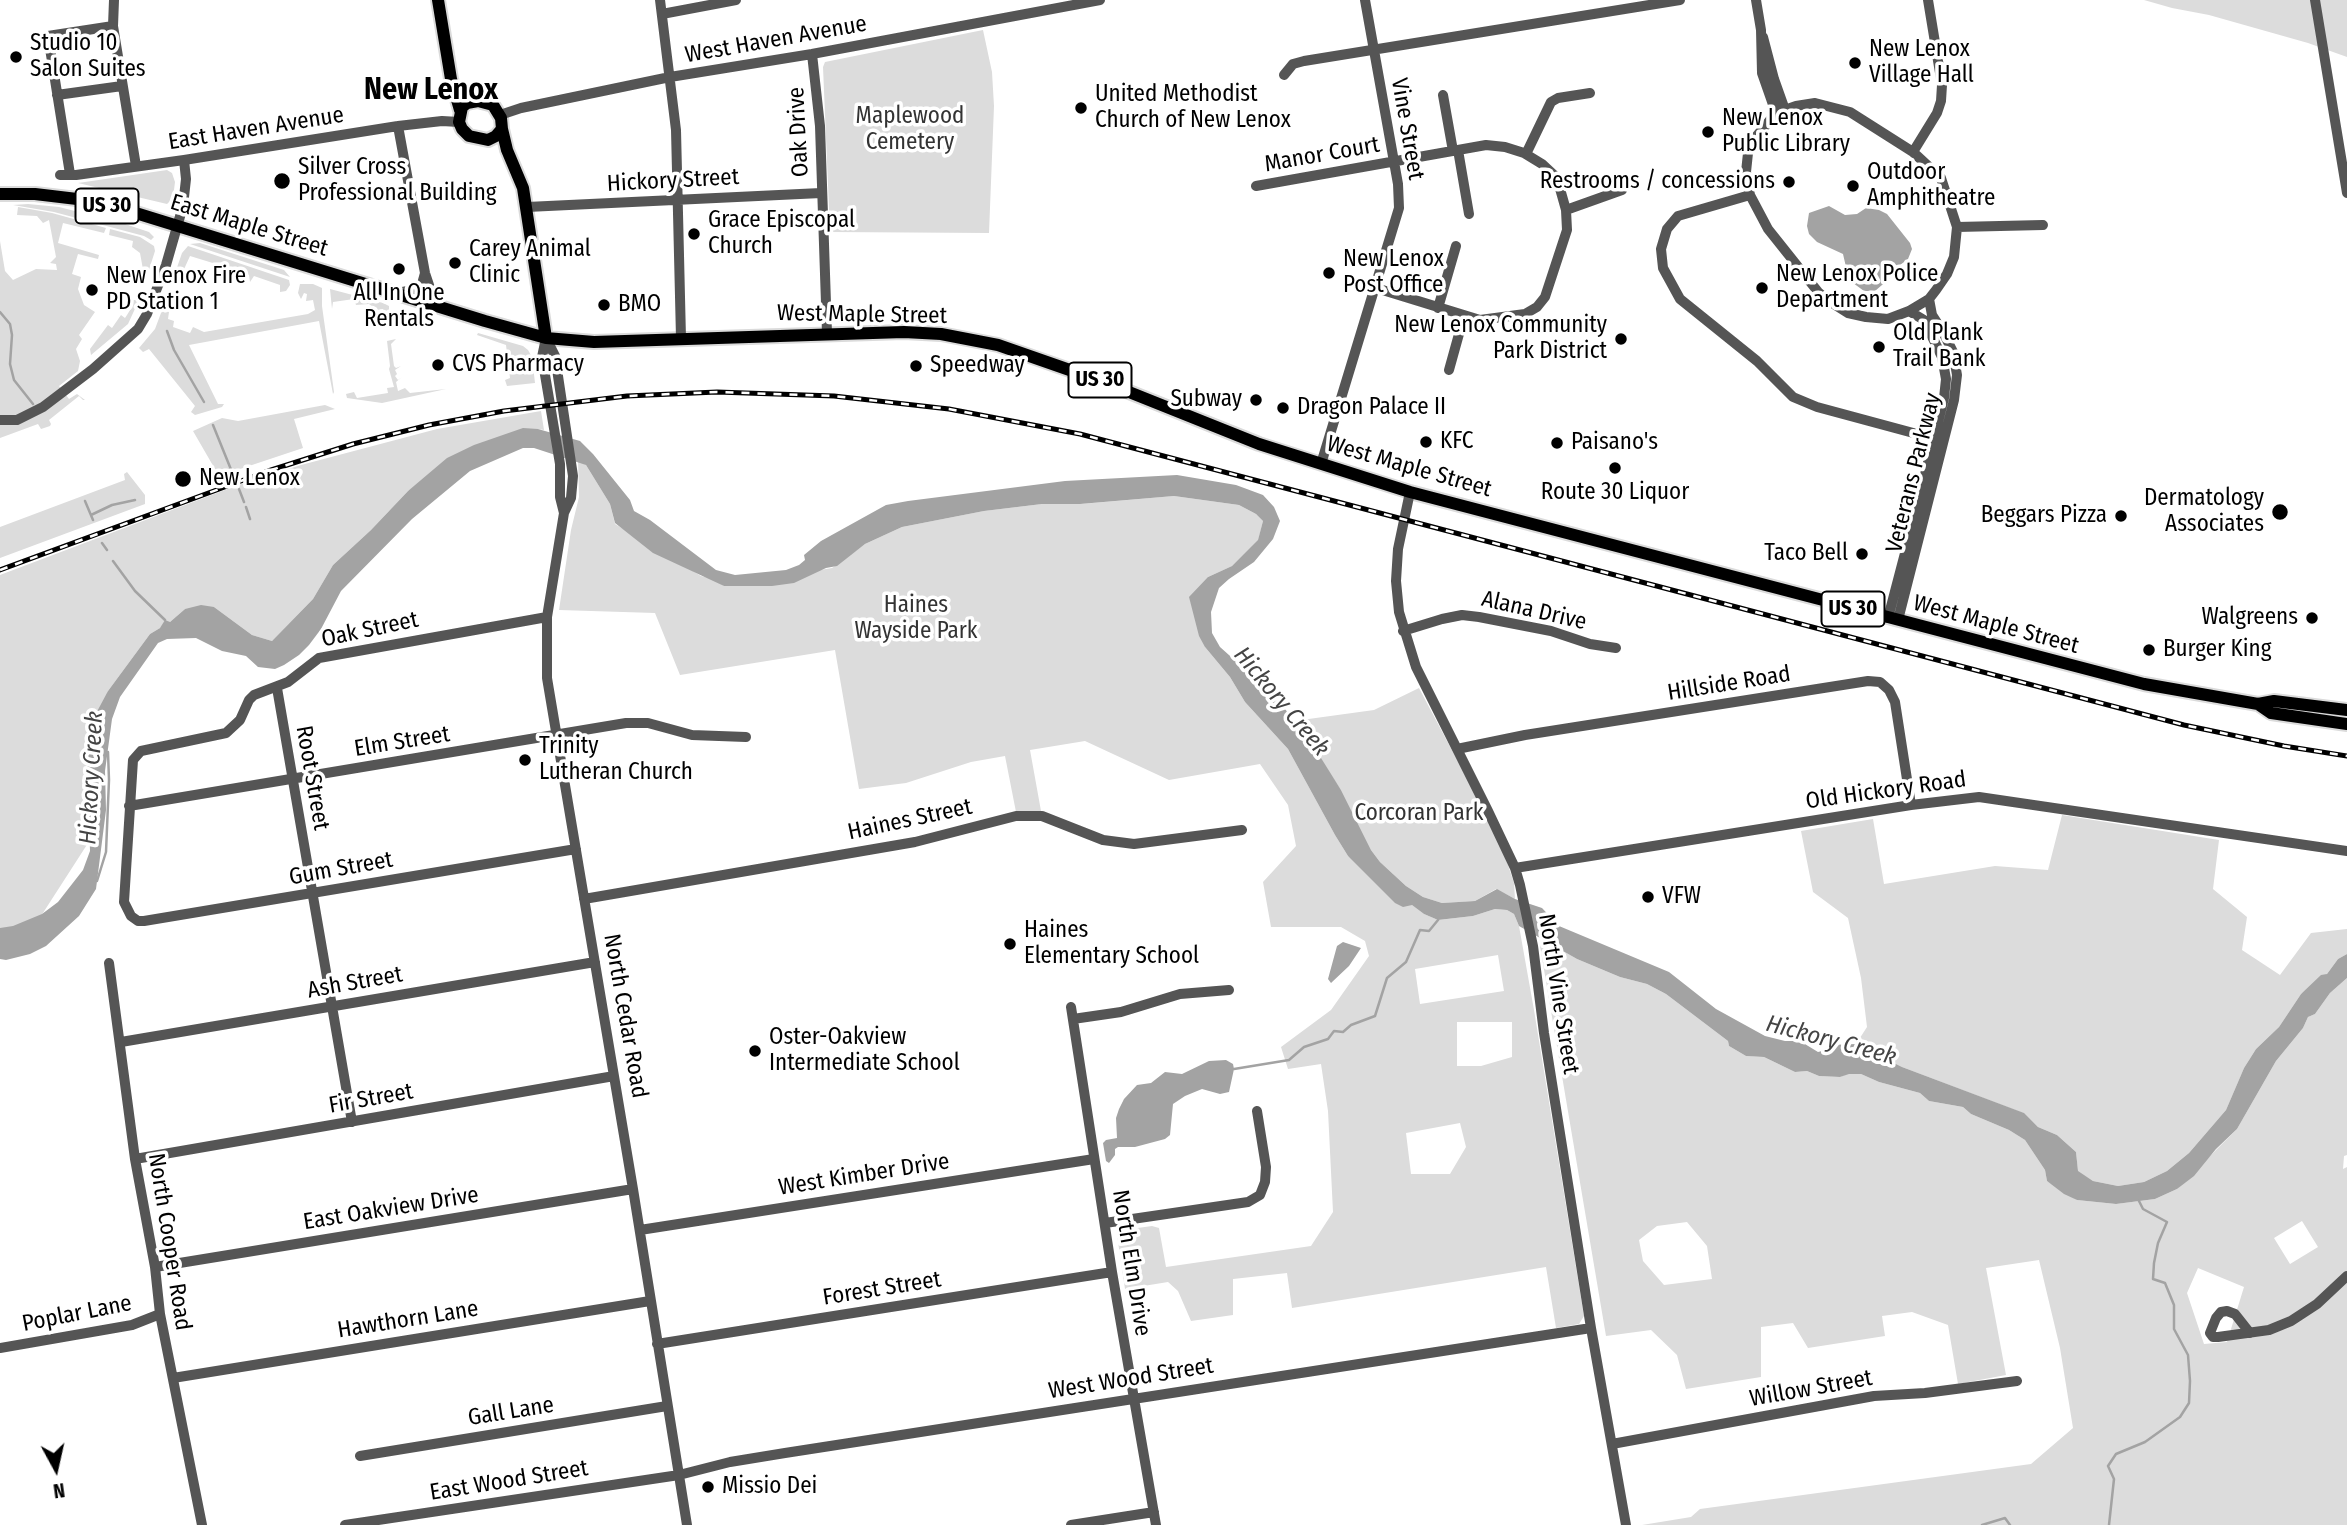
<!DOCTYPE html>
<html>
<head>
<meta charset="utf-8">
<style>
	body { margin:0 }
	#map { position:relative; width:2347px; height:1525px; overflow:hidden; background:#fff; font-family:"Fira Sans Condensed",sans-serif }
	canvas { display:block }
	.north { position:absolute; left:21px; top:1434px; width:70px; height:70px; -webkit-text-stroke:5px #fff; paint-order:stroke; rotate:172deg; font-size:19px; font-weight:700; line-height:28px; text-align:center; color:#000 }
	.north::after { content:''; display:block; margin:auto; width:24px; height:32px; background:#000; clip-path:polygon(50% 0,100% 100%,50% 72%,0 100%) }
</style>
</head>
<body>
<div id="map">
<canvas width="2347" height="1525"></canvas>
<div class="north">N</div>
</div>
<script>
const context = document.querySelector('canvas').getContext('2d');
context.lineJoin = 'round';
function fill(path, color) {
  context.fillStyle = color;
  context.fill(path, 'evenodd');
}
function poly(rows) {
  const path = new Path2D();
  for (const r of rows) {
    path.moveTo(r[0], r[1]);
    for (let i = 2; i < r.length; i += 2) path.lineTo(r[i], r[i + 1]);
  }
  return path;
}
function trace(path, color, width, dash) {
  context.strokeStyle = color;
  context.lineWidth = width;
  context.lineCap = dash ? 'butt' : 'round';
  context.setLineDash(dash || []);
  context.stroke(path);
}
function write(font, color, halo, rows, align = 'center') {
  context.font = font + ' "Fira Sans Condensed",sans-serif';
  context.lineWidth = 7;
  context.setLineDash([]);
  context.textBaseline = 'middle';
  context.strokeStyle = halo;
  context.fillStyle = color;
  for (const [text, x, y, turn = 0] of rows) {
    context.save();
    context.translate(x, y);
    context.rotate((+turn || 0) * Math.PI / 180);
    context.textAlign = isNaN(turn) ? turn : align;
    if (halo) context.strokeText(text, 0, 0);
    context.fillText(text, 0, 0);
    context.restore();
  }
}
fill(poly([
	[2144,0,2347,0,2347,57,2308,43,2209,15,2172,8],
	[983,30,992,72,994,106,989,233,830,232,823,67,825,62],
	[167,170,172,173,175,182,173,198,167,204,78,183],
	[28,204,59,207,122,223,149,232,154,237,151,240,144,236,54,212,13,205],
	[18,207,52,213,106,228,104,233,63,223,58,243,99,255,98,259,78,254,72,274,81,277,78,289,84,305,95,312,79,335,82,339,76,349,80,361,78,371,59,386,69,399,77,394,85,400,83,400,79,396,49,420,51,424,50,426,41,429,38,424,0,438,0,241,5,271,13,280,36,269,57,270,56,264,50,263,56,257,49,220,43,223,37,216,17,215],
	[110,229,140,237,154,246,155,251,147,276,144,275,140,253,132,247,133,241,109,235],
	[200,243,284,270,290,277,190,244],
	[188,246,289,280,290,285,286,291,280,292,280,285,254,276,250,282,249,275,220,265,216,271,216,264,190,256,180,278,177,278,175,283,172,282,182,253],
	[300,284,313,284,322,288,322,306,334,392,333,394,319,321,189,345,218,404,224,404,222,407,195,415,191,412,195,406,149,349,143,352,139,348,155,329,164,305,171,306,166,307,165,310,169,312,168,319,174,321,173,327,190,333,193,327,204,332,308,314,315,310,313,300,306,301,307,294,304,293,301,299,298,293],
	[330,289,383,303,389,306,389,315,385,322,380,323,378,319,384,318,383,309,376,310,369,304,356,305,354,299,333,302,332,309],
	[132,300,139,300,128,324,91,355,90,349,108,325,112,328,121,315,125,318,127,315,133,305,130,302],
	[478,333,523,346,528,350,532,357,535,383,507,386,505,380,510,378,506,345,477,335],
	[396,339,391,344,394,366,396,368,401,366,395,370,397,374,395,376,398,380,402,377,396,382,398,391,405,388,410,393,446,389,382,403,347,398,346,394,354,392,357,398,388,393,387,388,394,387,389,369,390,366,387,341],
	[325,405,335,409,294,419,303,448,219,476,193,431,222,418,238,421],
	[541,411,544,430,538,429,474,446,408,491,371,530,333,565,313,599,272,641,252,635,214,607,185,609,170,622,150,634,108,691,87,756,90,840,32,930,0,937,0,575,238,485,301,465,437,429],
	[578,460,586,465,610,504,615,524,701,576,713,579,724,586,832,568,865,544,902,527,984,511,1042,504,1081,504,1174,496,1239,505,1256,514,1263,521,1258,541,1232,566,1208,577,1205,647,1230,677,1245,702,1288,749,1335,835,1348,856,1424,914,1438,920,1473,916,1495,909,1507,910,1514,914,1519,926,1534,1010,1584,1316,1579,1324,1556,1328,1546,1267,1292,1308,1287,1273,1233,1279,1233,1315,1191,1321,1178,1291,1168,1282,1125,1289,1117,1235,1123,1230,1152,1226,1159,1228,1166,1267,1311,1246,1333,1212,1328,1111,1321,1064,1288,1069,1281,1047,1331,1010,1369,956,1365,941,1341,927,1271,927,1263,882,1296,846,1288,805,1260,764,1169,780,1085,741,1030,750,1041,811,1016,812,1005,756,971,762,906,783,859,789,835,650,680,675,655,613,559,610,571,530,579,497],
	[1498,955,1504,991,1420,1004,1415,969],
	[1457,1022,1512,1022,1512,1057,1481,1066,1457,1066],
	[1460,1123,1466,1147,1450,1174,1411,1174,1406,1133],
	[127,472,145,495,145,504,0,558,0,527,125,480,124,474],
	[1419,688,1491,824,1508,865,1514,883,1515,899,1496,889,1475,901,1442,903,1423,897,1406,886,1380,862,1371,850,1341,790,1294,721,1374,710],
	[2062,815,2219,840,2213,889,2247,917,2242,950,2280,975,2311,933,2347,929,2347,954,2338,959,2327,974,2301,994,2279,1027,2256,1049,2244,1068,2226,1110,2189,1153,2167,1171,2144,1182,2118,1186,2093,1181,2078,1172,2076,1152,2057,1135,2038,1127,2023,1113,1902,1067,1856,1044,1867,1027,1861,978,1848,918,1813,892,1801,831,1873,819,1884,884,1995,866,2048,870],
	[1544,940,1577,959,1620,977,1647,984,1666,994,1728,1041,1729,1046,1746,1056,1764,1057,1795,1072,1807,1071,1819,1076,1840,1077,1849,1073,1861,1074,1879,1082,1920,1093,1929,1101,1963,1107,1971,1114,2009,1130,2025,1140,2045,1170,2047,1181,2077,1200,2116,1204,2155,1199,2177,1189,2237,1129,2276,1061,2303,1028,2308,1017,2315,1014,2330,993,2347,978,2347,1155,2344,1156,2343,1169,2347,1167,2347,1525,1642,1525,1691,1517,1700,1509,2031,1464,2073,1428,2060,1348,2039,1260,1986,1268,2006,1375,1958,1384,1948,1325,1912,1312,1882,1316,1885,1336,1808,1348,1793,1323,1761,1327,1761,1377,1686,1389,1677,1355,1651,1330,1606,1336,1540,946],
	[2302,1221,2318,1247,2290,1264,2274,1238],
	[1687,1222,1707,1246,1712,1279,1664,1285,1643,1261,1639,1240,1657,1226],
	[2198,1268,2244,1287,2227,1342,2204,1344,2187,1293]
]), '#dcdcdc');
fill(poly([
	[1829,206,1845,215,1857,214,1866,208,1879,210,1887,214,1910,243,1912,249,1908,259,1896,268,1889,279,1875,291,1864,291,1849,280,1843,254,1817,242,1809,234,1807,226,1809,213],
	[523,428,538,429,580,441,593,454,630,500,634,511,650,520,716,570,735,575,786,570,799,565,805,560,804,555,821,541,886,505,908,501,1065,481,1177,475,1236,485,1263,495,1274,507,1280,521,1273,539,1254,562,1229,579,1219,588,1211,612,1212,633,1220,647,1276,697,1316,750,1341,790,1371,850,1380,862,1406,886,1423,897,1442,903,1475,901,1497,889,1515,899,1542,908,1559,926,1669,972,1716,1009,1765,1036,1785,1041,1800,1041,1818,1052,1826,1050,1829,1045,1856,1044,1902,1067,2024,1113,2038,1127,2057,1135,2076,1152,2078,1171,2093,1181,2118,1186,2144,1182,2167,1171,2189,1153,2226,1110,2244,1068,2256,1049,2279,1027,2301,994,2321,975,2327,974,2338,959,2347,954,2347,978,2330,993,2315,1014,2308,1017,2303,1028,2276,1061,2237,1129,2216,1149,2194,1176,2177,1189,2155,1199,2116,1204,2077,1200,2064,1194,2047,1181,2045,1170,2025,1140,2009,1130,1971,1114,1963,1107,1929,1101,1920,1093,1879,1082,1861,1074,1849,1074,1840,1077,1819,1076,1807,1071,1795,1072,1764,1057,1746,1056,1729,1046,1728,1041,1666,994,1647,984,1620,977,1577,959,1519,926,1514,914,1507,910,1495,909,1473,916,1438,920,1424,914,1412,905,1403,907,1395,903,1348,856,1335,835,1288,749,1245,702,1230,677,1205,647,1199,636,1189,597,1208,577,1232,566,1258,540,1263,521,1256,514,1239,505,1174,496,1080,504,1042,504,984,511,902,527,865,544,837,566,826,568,794,583,772,586,724,586,653,553,615,523,610,504,586,465,534,448,523,448,470,471,412,519,341,591,321,629,309,645,299,655,284,665,275,669,258,667,246,656,222,651,196,638,167,639,158,643,120,697,112,719,105,771,106,810,96,889,79,916,46,946,30,954,6,960,0,959,0,928,13,926,42,914,58,902,83,870,90,851,87,756,92,721,108,691,150,634,160,628,165,620,170,622,185,609,201,605,214,607,252,635,272,641,313,599,333,565,371,530,408,491,447,458,474,445],
	[1343,942,1361,948,1349,966,1331,983,1328,979,1337,946],
	[1226,1060,1233,1064,1234,1069,1229,1092,1220,1094,1202,1089,1185,1096,1173,1104,1170,1135,1165,1139,1135,1147,1118,1147,1115,1149,1115,1155,1109,1163,1106,1161,1103,1143,1106,1140,1117,1138,1116,1118,1119,1109,1124,1099,1137,1085,1151,1083,1165,1072,1182,1074,1209,1061]
]), '#a3a3a3');
trace(poly([
	[0,312,10,324,12,335,10,364,14,380,33,404],
	[167,331,174,350,204,402],
	[213,425,232,472],
	[239,489,244,502],
	[85,501,93,520],
	[246,507,250,519],
	[91,515,112,505,135,500],
	[102,543,107,550],
	[113,561,135,591,165,620],
	[97,881,106,852,109,780,108,752],
	[1234,1069,1289,1060,1304,1047,1328,1039,1334,1031,1343,1032,1351,1025,1375,1016,1387,978,1406,962,1420,930,1429,931,1438,920],
	[1982,1525,2005,1518,2010,1525],
	[2109,1525,2114,1479,2108,1466,2116,1454,2145,1442,2180,1417,2189,1403,2190,1381,2188,1355,2174,1329,2174,1305,2165,1283,2153,1279,2154,1263,2158,1243,2167,1222,2143,1209,2139,1201]
]), '#a3a3a3', 2.5);
const major = poly([
	[438,0,451,79,460,110],
	[478,101,493,105,501,118,502,129,496,136,488,140,469,136,462,129,459,122,462,107,467,103,478,101],
	[502,129,507,150,523,188,546,338],
	[0,194,35,194,77,199,126,210,485,321,546,338,594,342,904,332,941,334,998,345,1104,382,1259,444,1410,492,2144,684,2258,704,2274,701,2347,710],
	[2258,704,2271,713,2347,724]
]);
trace(major, '#dbdbdb', 16);
trace(poly([
	[114,0,113,26,136,166],
	[660,0,676,130,681,338],
	[1756,0,1761,30,1762,73,1776,113],
	[2315,0,2347,193],
	[662,14,736,0],
	[1763,37,1774,79,1785,110],
	[812,54,820,126,827,333],
	[1284,75,1293,64,1304,61,1680,0],
	[57,95,122,86],
	[1443,95,1453,151],
	[1815,103,1850,112,1913,152,1941,178,1957,227,1954,257,1947,274,1936,290,1929,299,1909,311,1888,319,1866,317,1848,313,1829,301,1819,293,1768,229,1750,195,1746,172,1748,153,1755,138,1776,113,1796,106,1815,103],
	[500,115,521,108,670,77,812,54,1100,0],
	[398,126,425,273,432,294,441,307],
	[1458,150,1469,214],
	[1913,152,1937,113,1941,101,1942,85,1928,0],
	[1526,154,1551,102,1558,98,1590,93],
	[70,174,48,36,113,26],
	[60,175,76,175,184,160,398,126,442,121,459,122],
	[1256,186,1486,145,1505,147,1524,153,1542,164,1557,178,1566,210,1567,230,1545,297,1537,307,1525,314,1480,320,1376,288],
	[1750,195,1678,216,1667,229,1661,249,1663,268,1680,299,1757,361,1793,397,1817,407,1943,441],
	[527,207,821,193],
	[1566,210,1622,190],
	[1957,227,2043,225],
	[398,293,417,289,422,284,425,273],
	[1438,308,1456,246],
	[546,338,555,356,573,476,571,498,564,513,547,617,547,678,633,1189,687,1525],
	[546,338,542,357,560,464,560,497,564,513],
	[1449,370,1464,316],
	[0,420,17,420,43,407,93,369,138,329,147,314,166,265,183,206,186,179,184,160],
	[1321,464,1399,208,1398,184,1365,0],
	[1410,492,1398,549,1396,581,1399,612,1416,667,1488,811,1515,868,1520,885,1533,946,1544,1033,1591,1328,1626,1525],
	[547,617,319,658,288,682,254,695,249,700,240,720,226,733,141,751,133,760,124,902,131,916,138,921,144,921,576,849],
	[1888,618,1915,515,1944,398,1946,379,1942,357,1924,320,1909,311],
	[1898,620,1954,400,1957,375,1953,352,1943,332,1932,315,1929,299],
	[1403,631,1442,619,1462,615,1479,617,1551,631,1590,644,1616,648],
	[277,688,352,1122],
	[1457,749,1525,735,1868,681,1880,682,1889,690,1895,702,1911,805],
	[129,806,626,723,648,723,692,735,746,737],
	[1515,868,1911,805,1979,797,2347,851],
	[584,899,915,842,1016,816,1042,816,1103,840,1134,844,1242,830],
	[109,963,135,1159,155,1267,160,1314,202,1525],
	[1071,1007,1112,1272,1156,1525],
	[1073,1019,1121,1012,1180,994,1229,990],
	[121,1042,595,962],
	[135,1159,614,1076],
	[1105,1223,1248,1202,1260,1195,1265,1182,1266,1167,1257,1111],
	[640,1230,1094,1159],
	[155,1267,633,1189],
	[2250,1333,2235,1314,2227,1311,2221,1312,2216,1318,2210,1333,2213,1337,2218,1337,2269,1330,2291,1321,2317,1304,2347,1276],
	[657,1344,1112,1272],
	[0,1348,132,1325,160,1314],
	[173,1378,650,1301],
	[1612,1444,1874,1396,1925,1393,2017,1381],
	[360,1456,667,1406],
	[345,1525,679,1475,730,1462,785,1453,1591,1328],
	[1071,1525,1154,1512]
]), '#555', 10);
trace(major, '#000', 12);
const rail = poly([
	[0,570,268,471,353,444,429,425,504,411,627,396,717,392,834,396,949,409,1080,434,2184,725,2284,746,2347,756]
]);
trace(rail, '#000', 5);
trace(rail, '#fff', 2.5, [8]);
for (const [x, y, r, color] of [
	[16,57,7,"#000"],
	[1855,63,7,"#000"],
	[1081,108,7,"#000"],
	[1708,132,7,"#000"],
	[282,181,9,"#000"],
	[1789,182,7,"#000"],
	[1853,186,7,"#000"],
	[694,234,7,"#000"],
	[455,263,7,"#000"],
	[399,269,7,"#000"],
	[1329,273,7,"#000"],
	[1762,288,7,"#000"],
	[92,290,7,"#000"],
	[604,305,7,"#000"],
	[1621,339,7,"#000"],
	[1879,347,7,"#000"],
	[438,365,7,"#000"],
	[916,366,7,"#000"],
	[1256,400,7,"#000"],
	[1283,408,7,"#000"],
	[1426,442,7,"#000"],
	[1557,443,7,"#000"],
	[1615,468,7,"#000"],
	[183,479,9,"#000"],
	[2280,512,9,"#000"],
	[2121,516,7,"#000"],
	[1862,554,7,"#000"],
	[2312,618,7,"#000"],
	[2149,650,7,"#000"],
	[525,760,7,"#000"],
	[1648,897,7,"#000"],
	[1010,944,7,"#000"],
	[755,1051,7,"#000"],
	[708,1487,7,"#000"]
]) {
  const dot = new Path2D();
  dot.arc(x, y, r, 0, 2 * Math.PI);
  context.fillStyle = color;
  context.fill(dot);
  trace(dot, '#fff', 2.5);
}
for (const [x, y, w] of [
	[107,206,63],
	[1100,380,63],
	[1853,609,63]
]) {
  const box = new Path2D();
  box.roundRect(x - w / 2, y - 17.5, w, 35, 5);
  context.fillStyle = '#fff';
  context.fill(box);
  trace(box, '#000', 2);
}
write('bold 21px', '#000', null, [
	["US 30",107,206],
	["US 30",1100,380],
	["US 30",1853,609]
]);
write('23px', '#000', '#fff', [
	["West Haven Avenue",776,40,-10],
	["East Haven Avenue",256,129,-9],
	["Vine Street",1407,129,80],
	["Oak Drive",799,132,-93],
	["Manor Court",1322,155,-10],
	["Hickory Street",673,181,-3],
	["East Maple Street",249,226,17],
	["West Maple Street",862,315,1],
	["West Maple Street",1409,467,16],
	["Veterans Parkway",1914,473,-76],
	["Alana Drive",1534,611,13],
	["West Maple Street",1996,625,15],
	["Oak Street",370,630,-12],
	["Hillside Road",1729,684,-9],
	["Elm Street",402,742,-9],
	["Root Street",312,778,80],
	["Old Hickory Road",1886,791,-8],
	["Haines Street",910,820,-12],
	["Gum Street",341,869,-10],
	["Ash Street",355,983,-10],
	["North Vine Street",1558,994,81],
	["North Cedar Road",625,1016,80],
	["Fir Street",371,1099,-10],
	["West Kimber Drive",864,1175,-9],
	["East Oakview Drive",391,1209,-9],
	["North Cooper Road",169,1242,81],
	["North Elm Drive",1131,1263,81],
	["Forest Street",882,1289,-9],
	["Poplar Lane",77,1314,-11],
	["Hawthorn Lane",408,1320,-9],
	["West Wood Street",1131,1379,-9],
	["Willow Street",1811,1389,-10],
	["Gall Lane",511,1412,-9],
	["East Wood Street",509,1481,-9]
]);
write('23px', '#000', '#fff', [
	["Studio 10",30,44],
	["Salon Suites",30,70],
	["New Lenox",1869,50],
	["Village Hall",1869,76],
	["United Methodist",1095,95],
	["Church of New Lenox",1095,121],
	["New Lenox",1722,119],
	["Public Library",1722,145],
	["Silver Cross",298,168],
	["Professional Building",298,194],
	["Outdoor",1867,173],
	["Amphitheatre",1867,199],
	["Restrooms / concessions",1775,182,"right"],
	["Grace Episcopal",708,221],
	["Church",708,247],
	["Carey Animal",469,250],
	["Clinic",469,276],
	["New Lenox",1343,260],
	["Post Office",1343,286],
	["New Lenox Police",1776,275],
	["Department",1776,301],
	["New Lenox Fire",106,277],
	["PD Station 1",106,303],
	["All In One",399,294,"center"],
	["Rentals",399,320,"center"],
	["BMO",618,305],
	["New Lenox Community",1607,326,"right"],
	["Park District",1607,352,"right"],
	["Old Plank",1893,334],
	["Trail Bank",1893,360],
	["CVS Pharmacy",452,365],
	["Speedway",930,366],
	["Subway",1242,400,"right"],
	["Dragon Palace II",1297,408],
	["KFC",1440,442],
	["Paisano's",1571,443],
	["New Lenox",199,479],
	["Route 30 Liquor",1615,493,"center"],
	["Dermatology",2264,499,"right"],
	["Associates",2264,525,"right"],
	["Beggars Pizza",2107,516,"right"],
	["Taco Bell",1848,554,"right"],
	["Walgreens",2298,618,"right"],
	["Burger King",2163,650],
	["Trinity",539,747],
	["Lutheran Church",539,773],
	["VFW",1662,897],
	["Haines",1024,931],
	["Elementary School",1024,957],
	["Oster-Oakview",769,1038],
	["Intermediate School",769,1064],
	["Missio Dei",722,1487]
], 'left');
write('23px', '#333', '#fff', [
	["Maplewood",910,117],
	["Cemetery",910,143],
	["Haines",916,606],
	["Wayside Park",916,632],
	["Corcoran Park",1419,814]
]);
write('italic 24px', '#444', '#fff', [
	["Hickory Creek",1281,702,50],
	["Hickory Creek",92,778,-87],
	["Hickory Creek",1831,1041,15]
]);
write('bold 30px', '#000', '#fff', [
	["New Lenox",431,91]
]);
</script>
</body>
</html>
